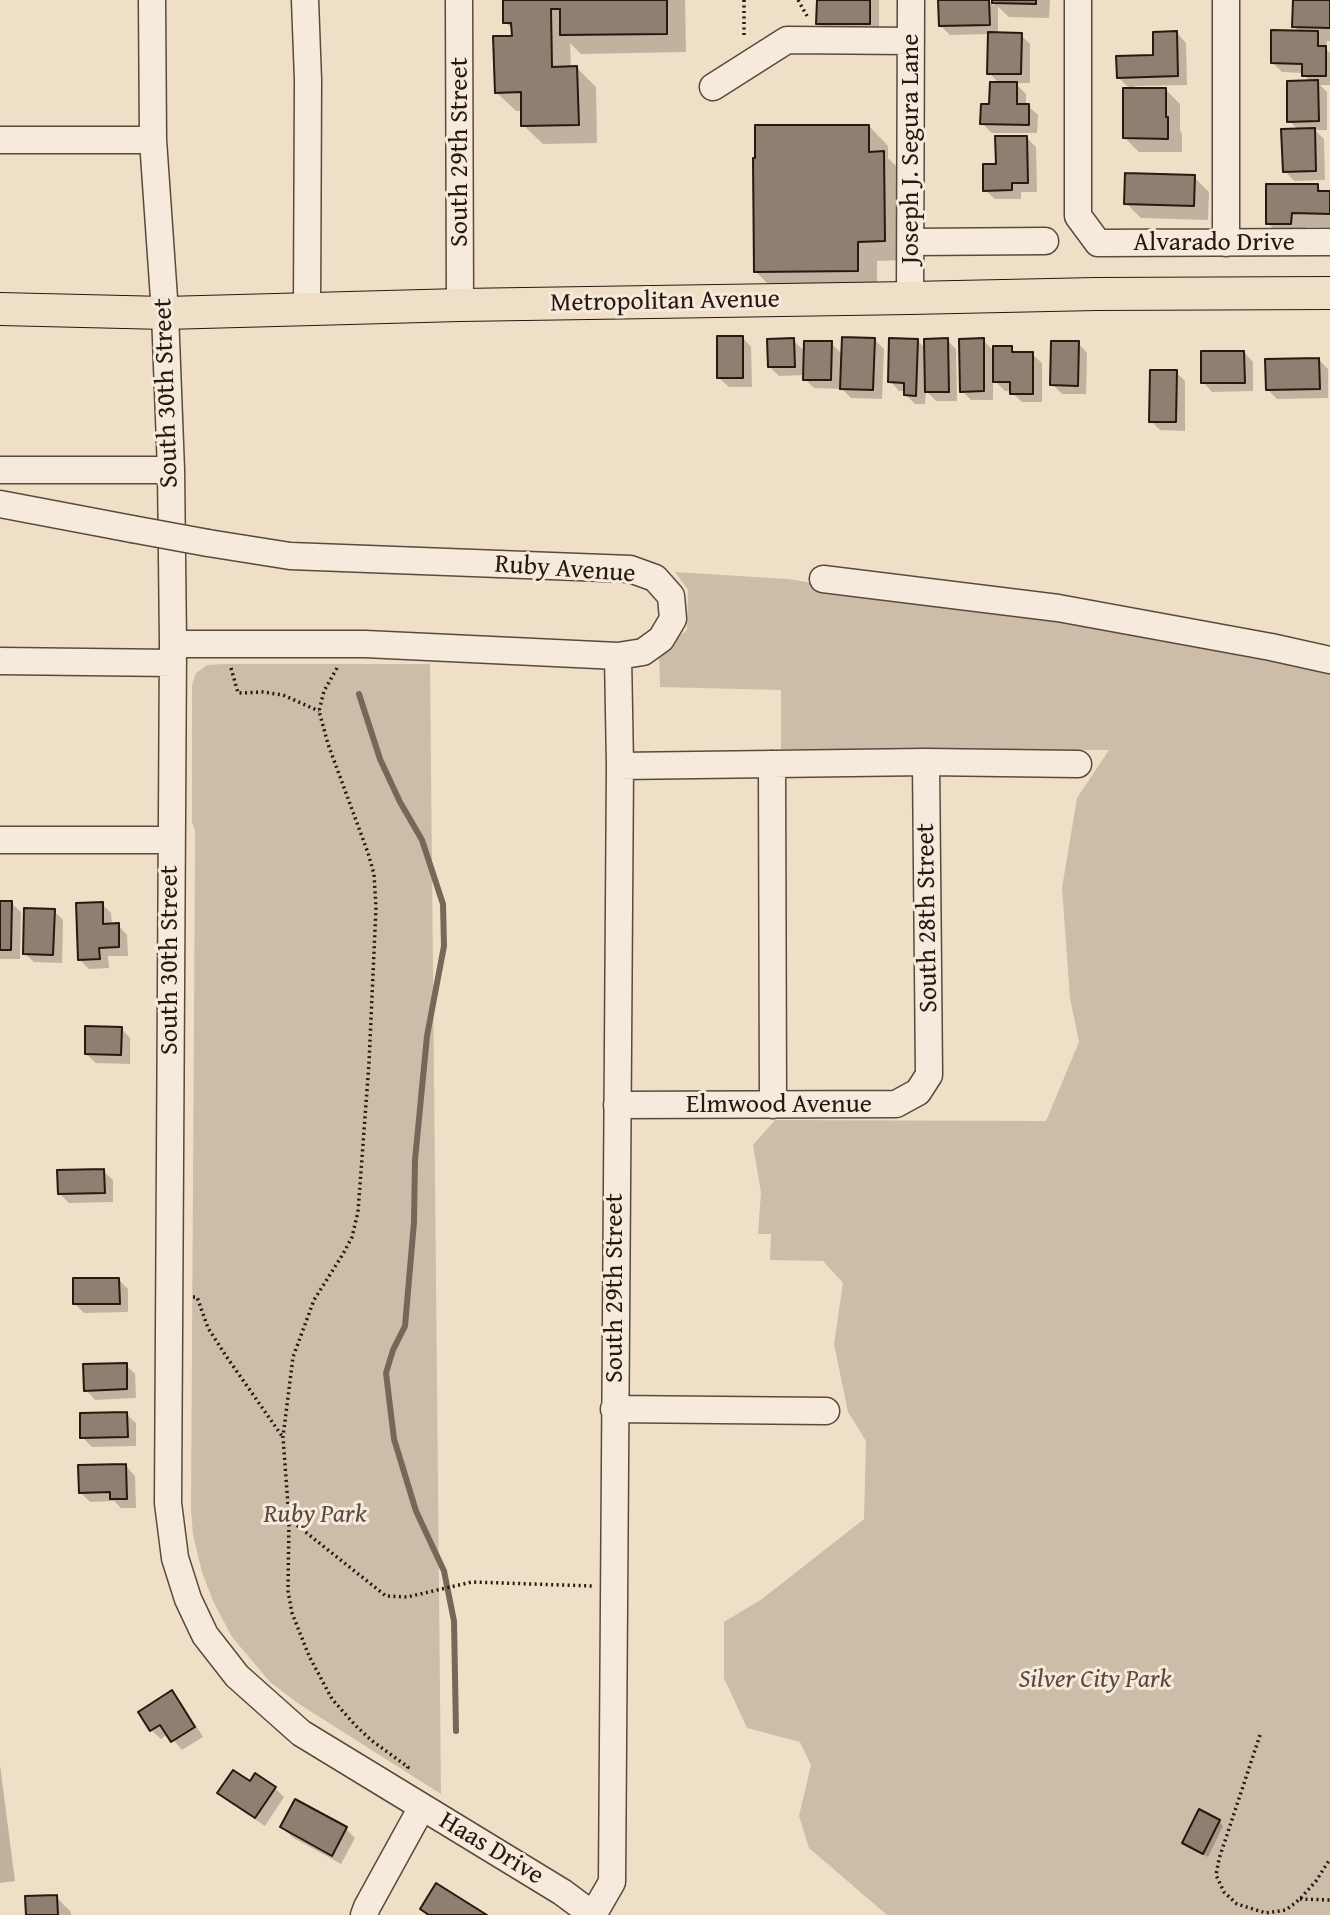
<!DOCTYPE html>
<html>
<head>
<meta charset="utf-8">
<style>
	body { margin:0 }
	canvas { display:block; background:#efdfc7 }
</style>
</head>
<body>
<canvas width="1330" height="1915"></canvas>
<script>
const context = document.querySelector('canvas').getContext('2d');
context.lineJoin = 'round';
function fill(path, color) {
  context.fillStyle = color;
  context.fill(path, 'evenodd');
}
function poly(rows) {
  const path = new Path2D();
  for (const r of rows) {
    path.moveTo(r[0], r[1]);
    for (let i = 2; i < r.length; i += 2) path.lineTo(r[i], r[i + 1]);
  }
  return path;
}
function trace(path, color, width, dash) {
  context.strokeStyle = color;
  context.lineWidth = width;
  context.lineCap = dash ? 'butt' : 'round';
  context.setLineDash(dash || []);
  context.stroke(path);
}
function write(font, color, halo, rows, align = 'center') {
  context.font = font + ' "Gentium Book Plus",serif';
  context.lineWidth = 6;
  context.setLineDash([]);
  context.textBaseline = 'middle';
  context.strokeStyle = halo;
  context.fillStyle = color;
  for (const [text, x, y, turn = 0] of rows) {
    context.save();
    context.translate(x, y);
    context.rotate((+turn || 0) * Math.PI / 180);
    context.textAlign = isNaN(turn) ? turn : align;
    if (halo) context.strokeText(text, 0, 0);
    context.fillText(text, 0, 0);
    context.restore();
  }
}
fill(poly([
	[675,572,788,579,1209,646,1330,672,1330,1915,887,1915,809,1848,799,1816,811,1765,800,1742,747,1728,724,1678,724,1622,762,1599,864,1519,866,1441,848,1412,834,1344,843,1283,823,1261,770,1260,771,1234,758,1234,761,1193,753,1145,775,1120,1046,1121,1079,1042,1070,998,1062,888,1077,798,1109,750,781,749,781,690,660,687,659,651,687,630,688,590],
	[223,664,430,664,441,1794,299,1704,270,1682,232,1637,213,1601,202,1572,193,1535,191,1510,195,850,195,830,192,822,192,685,196,673,207,665]
]), '#cdbda8');
fill(poly([
	[505,0,685,0,686,52,581,54,570,43,571,68,577,68,596,87,597,143,543,144,523,125,523,111,516,111,496,92,513,38,513,30,505,22],
	[818,0,879,0,879,33,828,32,818,23],
	[994,0,1050,0,1049,18,1009,17,998,7,998,34,1021,35,1030,44,1030,83,1015,83,1026,94,1026,106,1028,106,1038,115,1037,133,992,133,982,123,1000,84,989,73,990,34,950,35,940,25,988,1,994,6],
	[1294,0,1330,0,1330,41,1327,41,1326,49,1330,53,1330,85,1320,85,1327,92,1327,130,1315,130,1324,139,1325,180,1294,181,1285,171,1299,130,1289,121,1311,82,1304,75,1304,73,1282,72,1273,63,1300,33,1294,26],
	[1177,33,1186,43,1187,85,1135,86,1135,90,1166,90,1180,104,1180,131,1182,134,1182,152,1139,152,1124,137,1131,90,1118,77,1155,57],
	[869,126,888,146,888,158,903,173,903,260,877,261,877,290,775,291,755,271],
	[1026,137,1036,147,1037,192,1021,192,1021,199,995,199,985,190,997,166],
	[1194,177,1209,192,1208,220,1141,218,1126,203],
	[1317,186,1324,193,1330,193,1330,227,1306,227,1305,238,1282,237,1268,223],
	[742,337,751,347,752,387,729,387,719,378],
	[793,340,805,352,831,343,843,355,875,340,884,349,882,399,851,398,842,389,814,388,805,379,805,375,779,376,770,367],
	[947,340,956,349,957,401,936,401,926,391,925,404,915,404,906,395,906,391,899,391,890,381,918,341,926,349],
	[983,340,995,352,1011,348,1017,354,1032,354,1042,363,1042,402,1022,402,1012,393,1012,391,1005,391,993,379,993,400,971,400,962,391],
	[1078,343,1087,353,1086,394,1062,394,1052,384],
	[1244,352,1253,362,1253,391,1212,392,1203,382],
	[1319,360,1328,369,1328,398,1277,399,1267,389],
	[1176,372,1185,381,1185,431,1160,430,1151,421],
	[0,903,11,903,21,912,20,959,0,959],
	[102,904,111,913,112,925,118,925,127,935,128,956,108,956,109,968,89,969,79,959],
	[54,911,63,920,62,963,34,962,24,953],
	[121,1028,130,1038,130,1064,96,1063,86,1054],
	[103,1171,113,1180,113,1202,69,1203,60,1194],
	[119,1280,128,1289,128,1312,84,1313,75,1304],
	[126,1365,135,1374,136,1398,95,1400,86,1390],
	[126,1414,136,1423,136,1446,92,1447,82,1437],
	[126,1466,135,1476,136,1508,121,1508,114,1501,90,1502,80,1492],
	[171,1692,181,1702,203,1737,182,1750,168,1734,161,1739,151,1730],
	[0,1765,15,1881,0,1883],
	[275,1788,284,1797,265,1826,229,1802,220,1793],
	[1200,1812,1219,1821,1223,1826,1208,1857,1188,1847,1184,1843],
	[282,1827,346,1829,355,1838,341,1864,292,1837],
	[56,1897,71,1912,71,1915,27,1915]
]), '#0003');
trace(poly([
	[359,694,380,759,400,802,422,840,443,904,444,946,427,1036,415,1160,414,1222,405,1326,393,1350,386,1373,394,1439,416,1511,444,1571,454,1621,456,1731]
]), '#766759', 6);
const building = poly([
	[503,0,667,0,667,34,560,35,560,9,551,9,552,67,577,66,579,125,521,126,521,92,495,93,493,36,512,36,511,23,503,23,503,0],
	[817,0,870,0,870,24,816,24,817,0],
	[938,0,989,0,990,25,939,26,938,0],
	[992,0,1036,0,1036,4,992,3,992,0],
	[1293,0,1330,0,1330,28,1292,27,1293,0],
	[1271,30,1318,31,1318,46,1326,46,1326,76,1302,76,1302,64,1271,63,1271,30],
	[1177,31,1178,76,1117,78,1116,56,1153,55,1153,32,1177,31],
	[988,32,1022,33,1021,74,987,74,988,32],
	[1318,80,1319,121,1287,122,1287,81,1318,80],
	[990,82,1017,82,1017,104,1029,104,1029,125,980,124,981,104,989,104,990,82],
	[1123,88,1166,88,1166,117,1168,117,1168,139,1123,138,1123,88],
	[755,125,869,125,869,152,884,151,885,241,858,242,858,271,754,272,753,158,755,158,755,125],
	[1315,128,1316,171,1283,172,1281,129,1315,128],
	[995,136,1027,136,1028,183,1012,183,1012,190,983,191,983,164,996,164,995,136],
	[1125,173,1195,175,1194,206,1124,204,1125,173],
	[1266,184,1318,184,1318,191,1330,191,1330,214,1292,213,1291,224,1266,224,1266,184],
	[717,336,743,336,743,378,717,378,717,336],
	[842,337,875,338,873,390,840,389,842,337],
	[794,338,795,367,768,367,767,339,794,338],
	[889,338,918,339,916,396,904,395,904,383,888,382,889,338],
	[948,338,949,392,925,392,924,339,948,338],
	[984,338,984,391,960,392,959,339,984,338],
	[804,341,832,341,831,380,803,380,804,341],
	[1051,341,1079,341,1078,386,1050,385,1051,341],
	[993,346,1012,346,1012,352,1033,352,1033,394,1010,394,1010,382,993,382,993,346],
	[1201,351,1244,351,1245,383,1201,383,1201,351],
	[1319,358,1320,389,1266,390,1265,359,1319,358],
	[1150,370,1177,370,1176,422,1149,422,1150,370],
	[0,901,12,901,11,950,0,950,0,901],
	[103,902,103,924,119,923,119,947,99,948,100,959,78,960,76,903,103,902],
	[24,908,55,909,53,955,23,954,24,908],
	[85,1026,122,1027,121,1055,85,1054,85,1026],
	[104,1169,105,1193,58,1194,57,1170,104,1169],
	[73,1278,119,1278,120,1304,73,1304,73,1278],
	[127,1363,127,1389,84,1391,83,1364,127,1363],
	[127,1412,128,1437,80,1438,80,1413,127,1412],
	[126,1464,127,1499,110,1499,110,1492,79,1493,78,1465,126,1464],
	[172,1690,195,1727,171,1742,160,1725,150,1731,138,1712,172,1690],
	[233,1770,250,1781,255,1773,276,1787,255,1818,217,1793,233,1770],
	[295,1799,347,1827,332,1856,280,1827,295,1799],
	[1199,1809,1220,1820,1203,1854,1182,1843,1199,1809],
	[436,1883,487,1915,429,1915,420,1909,436,1883],
	[57,1895,58,1915,26,1915,25,1896,57,1895]
]);
fill(building, '#8f7f70');
trace(building, '#271811', 2);
const minor = poly([
	[152,0,153,140,165,313,171,470,173,644,168,1503,175,1558,188,1599,205,1635,237,1676,301,1733,562,1892,593,1915],
	[305,0,308,80,307,309],
	[459,0,460,305],
	[1078,0,1078,216,1098,243,1330,242],
	[713,87,787,40,911,41],
	[0,140,153,140],
	[911,242,1045,241],
	[1226,243,1226,0],
	[910,298,911,0],
	[0,470,171,470],
	[0,504,132,529],
	[823,579,1058,608,1271,647,1330,660],
	[173,644,365,644,618,656,643,652,661,639,673,619,671,596,655,578,630,569,290,556,208,543],
	[0,661,173,663],
	[772,764,773,1105],
	[620,766,926,762,1078,764],
	[0,840,171,840],
	[617,1105,896,1104,918,1092,929,1075,926,762],
	[614,1409,826,1411],
	[364,1915,367,1907,422,1807],
	[593,1915,612,1882,620,766,618,656]
]);
const major = poly([
	[0,309,165,313,460,305,910,298,1096,294,1330,293]
]);
trace(minor, '#594a3e', 29);
trace(major, '#271811', 34);
trace(poly([
	[744,0,744,38],
	[798,0,807,16],
	[231,668,238,693,263,692,283,695,319,711],
	[337,668,324,691,319,711,328,744,368,853,374,874,376,908,369,1063,358,1212,352,1237,343,1254,314,1300,293,1357,283,1437,289,1519,386,1596,407,1597,472,1582,592,1586],
	[193,1297,197,1297,208,1328,226,1356,282,1436],
	[289,1519,288,1591,292,1613,309,1656,332,1699,355,1725,371,1740,408,1767,407,1769],
	[1260,1735,1219,1859,1216,1875,1224,1892,1237,1904,1266,1913,1286,1910,1300,1899,1316,1881,1330,1859],
	[1300,1899,1330,1900]
]), '#271811', 3.5, [2, 3.5]);
trace(minor, '#f5eadb', 26);
trace(major, '#efdfc7', 32);
const minorBridge = poly([
	[132,529,208,543]
]);
trace(minorBridge, '#594a3e', 29, []);
trace(minorBridge, '#f5eadb', 26);
write('26px', '#271811', '#f5eadb', [
	["Joseph J. Segura Lane",911,149,-90],
	["South 29th Street",460,152,-90],
	["Alvarado Drive",1214,243],
	["Metropolitan Avenue",665,302,-1],
	["South 30th Street",167,393,-92],
	["Ruby Avenue",565,570,4],
	["South 28th Street",928,918,-91],
	["South 30th Street",170,960,-90],
	["Elmwood Avenue",779,1105],
	["South 29th Street",615,1288,-90],
	["Haas Drive",491,1849,31]
]);
write('italic 26px', '#594a3e', '#f5eadb', [
	["Ruby Park",315,1515],
	["Silver City Park",1095,1680]
]);
</script>
</body>
</html>
